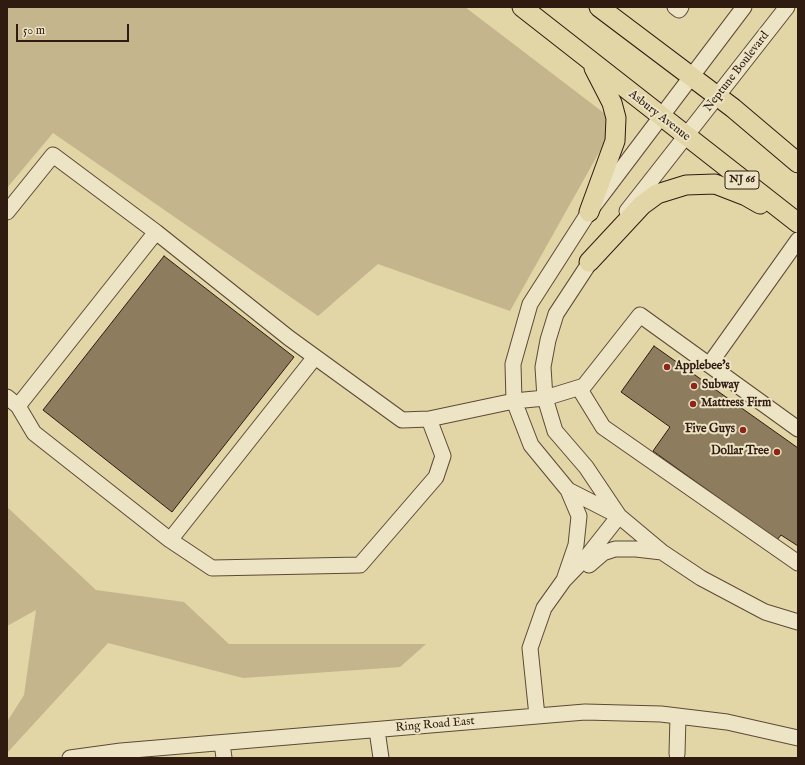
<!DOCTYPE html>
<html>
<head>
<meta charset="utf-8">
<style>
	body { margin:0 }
	#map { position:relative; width:805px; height:765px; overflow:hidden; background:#e2d5a6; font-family:"IM FELL English",serif }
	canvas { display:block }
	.frame { position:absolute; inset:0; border:8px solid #301b11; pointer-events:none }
	.scale { position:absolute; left:16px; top:24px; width:113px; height:18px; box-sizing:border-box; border:2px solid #301b11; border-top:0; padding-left:5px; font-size:12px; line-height:14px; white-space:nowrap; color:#301b11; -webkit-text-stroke:3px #ece4c5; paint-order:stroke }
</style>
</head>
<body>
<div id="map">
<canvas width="805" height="765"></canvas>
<div class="frame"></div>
<div class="scale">50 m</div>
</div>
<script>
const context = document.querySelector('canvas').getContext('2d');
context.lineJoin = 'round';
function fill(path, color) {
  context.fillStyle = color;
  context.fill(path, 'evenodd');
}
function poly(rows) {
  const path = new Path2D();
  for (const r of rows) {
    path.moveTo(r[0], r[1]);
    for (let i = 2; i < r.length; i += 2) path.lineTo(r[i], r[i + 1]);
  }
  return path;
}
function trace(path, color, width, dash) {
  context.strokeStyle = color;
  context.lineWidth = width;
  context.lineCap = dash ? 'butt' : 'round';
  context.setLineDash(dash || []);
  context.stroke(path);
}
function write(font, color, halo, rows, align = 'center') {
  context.font = font + ' "IM FELL English",serif';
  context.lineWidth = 4;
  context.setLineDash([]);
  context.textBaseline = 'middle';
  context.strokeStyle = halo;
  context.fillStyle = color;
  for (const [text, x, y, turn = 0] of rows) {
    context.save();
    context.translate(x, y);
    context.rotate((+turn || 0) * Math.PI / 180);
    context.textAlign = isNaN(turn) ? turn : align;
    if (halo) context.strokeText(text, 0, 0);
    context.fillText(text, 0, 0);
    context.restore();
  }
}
fill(poly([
	[7,7,465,7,604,113,610,133,510,311,378,264,318,316,53,133,7,188],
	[7,507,96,590,184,602,229,644,426,644,400,667,243,678,108,643,7,753,7,722,24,695,36,610,7,626]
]), '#c4b58d');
const building = poly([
	[164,256,294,357,172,512,43,410,164,256],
	[654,346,798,448,798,546,781,535,777,540,653,451,670,427,621,392,654,346]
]);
fill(building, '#8d7c5e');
trace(building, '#301b11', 1);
const minor = poly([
	[675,7,679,10,681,7],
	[627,211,787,7],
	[7,212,53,155,156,232],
	[596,253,556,314,548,340,543,367,545,398,555,431,586,467,619,516],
	[709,365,798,240],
	[579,388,603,427,798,563],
	[7,397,18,406,156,232,289,338,402,420,429,419,514,401,545,398,584,386,640,315,798,429],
	[18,406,34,433,170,540,315,357],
	[568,490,619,516,662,552,701,578,765,612,798,622],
	[170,540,212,568,360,565,436,477,443,456,429,419],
	[589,565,603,553,615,549,636,549,662,552],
	[564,580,576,545,579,516,568,490,531,445,514,401,513,364,530,304,589,212,744,7],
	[537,716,530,648,544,608,564,580,589,554,619,516],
	[377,730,381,758],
	[222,743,224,758],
	[677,754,678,716],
	[70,758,121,751,585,712,661,714,727,722,798,738]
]);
const major = poly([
	[522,7,798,223],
	[599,7,733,108,798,163],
	[589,212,615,141,616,118,612,103,594,68],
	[589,262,642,205,657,194,686,185,715,184,746,196,760,204]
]);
trace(minor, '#5c4a36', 17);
trace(major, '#301b11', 21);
trace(minor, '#ece4c5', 15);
trace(major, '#e2d5a6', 19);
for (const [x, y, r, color] of [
	[667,367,4,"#8f2418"],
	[694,386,4,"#8f2418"],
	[693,404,4,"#8f2418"],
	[743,430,4,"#8f2418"],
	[777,452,4,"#8f2418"]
]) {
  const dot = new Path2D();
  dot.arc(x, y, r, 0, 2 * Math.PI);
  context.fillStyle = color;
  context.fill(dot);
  trace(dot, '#ece4c5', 1.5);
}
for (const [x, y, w] of [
	[742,180,34]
]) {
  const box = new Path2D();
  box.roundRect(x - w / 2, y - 9, w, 18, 3);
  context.fillStyle = '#ece4c5';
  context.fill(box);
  trace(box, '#301b11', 1);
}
write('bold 11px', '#301b11', null, [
	["NJ 66",742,180]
]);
write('12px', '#301b11', '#ece4c5', [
	["Neptune Boulevard",737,72,-52],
	["Asbury Avenue",659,116,38],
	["Ring Road East",435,725,-5]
]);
write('bold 12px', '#301b11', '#ece4c5', [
	["Applebee's",675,367],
	["Subway",702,386],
	["Mattress Firm",701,404],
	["Five Guys",735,430,"right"],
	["Dollar Tree",769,452,"right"]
], 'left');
</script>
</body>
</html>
